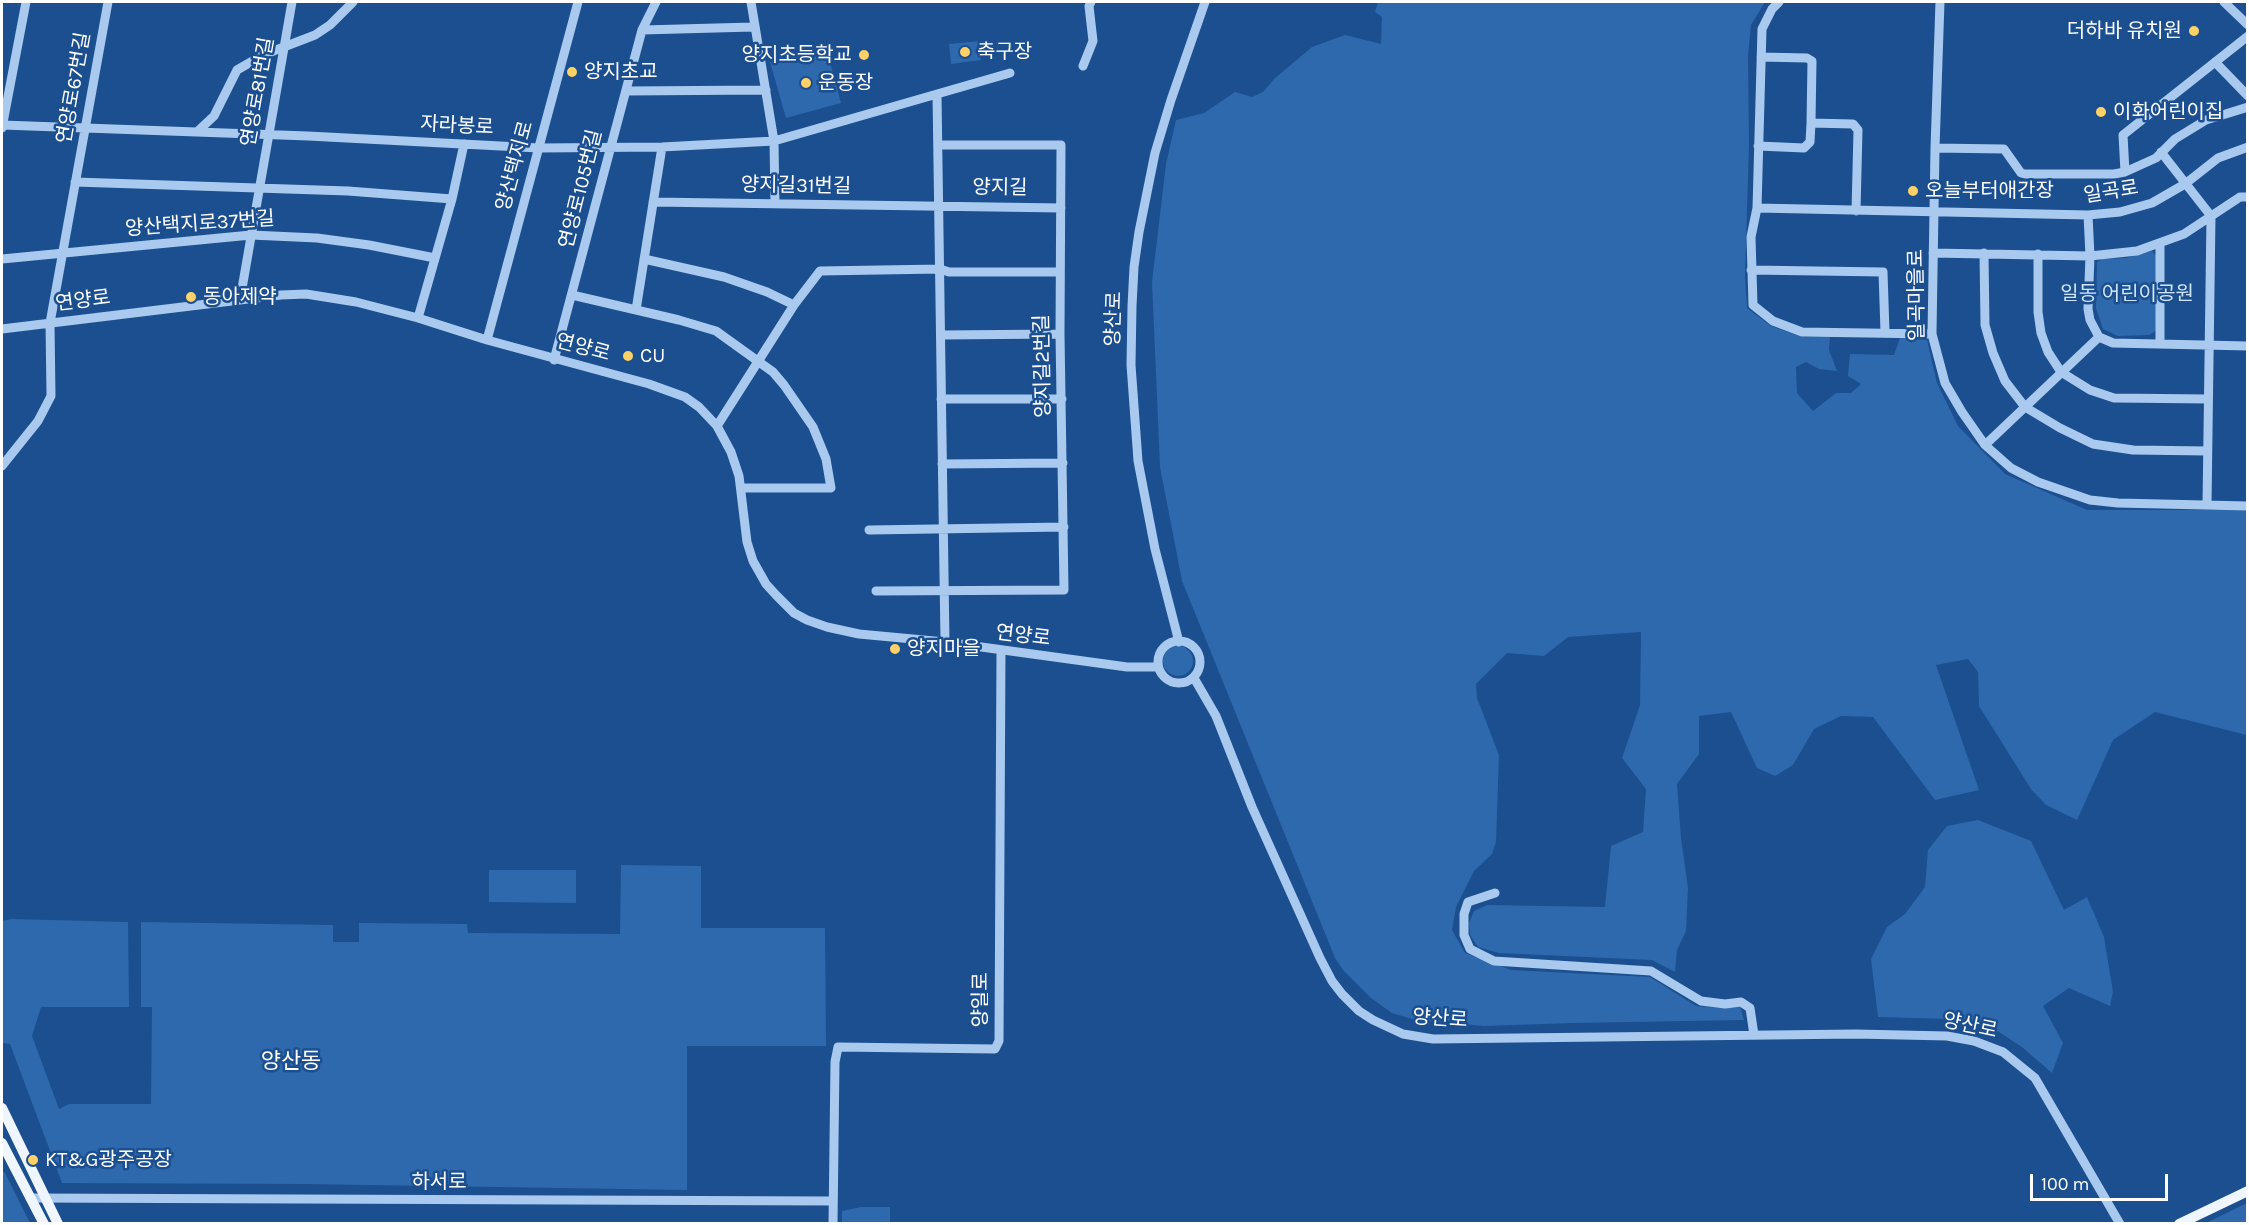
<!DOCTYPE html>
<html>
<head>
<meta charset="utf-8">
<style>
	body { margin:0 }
	#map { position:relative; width:2249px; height:1225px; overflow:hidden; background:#1b4f8f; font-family:Karla,sans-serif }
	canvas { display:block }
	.frame { position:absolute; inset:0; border:3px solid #fff; pointer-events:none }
	.scale { position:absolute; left:2030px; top:1174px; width:138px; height:27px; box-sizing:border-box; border:3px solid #fff; border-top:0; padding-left:8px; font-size:18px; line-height:21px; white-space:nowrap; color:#fff; -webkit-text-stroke:4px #1b4f8f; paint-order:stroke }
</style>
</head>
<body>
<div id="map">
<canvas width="2249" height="1225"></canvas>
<div class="frame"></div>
<div class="scale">100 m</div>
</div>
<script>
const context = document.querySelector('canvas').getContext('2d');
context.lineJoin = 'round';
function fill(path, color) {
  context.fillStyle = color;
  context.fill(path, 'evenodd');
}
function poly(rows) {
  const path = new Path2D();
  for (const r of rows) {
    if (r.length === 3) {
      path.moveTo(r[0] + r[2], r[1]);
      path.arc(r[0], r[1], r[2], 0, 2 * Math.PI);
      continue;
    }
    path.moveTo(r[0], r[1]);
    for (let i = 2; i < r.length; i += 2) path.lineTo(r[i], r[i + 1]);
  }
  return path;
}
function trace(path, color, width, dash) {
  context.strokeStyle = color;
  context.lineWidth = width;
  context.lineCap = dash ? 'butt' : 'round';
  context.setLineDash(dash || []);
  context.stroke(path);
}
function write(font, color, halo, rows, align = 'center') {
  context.font = font + ' Karla,"Noto Sans KR",sans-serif';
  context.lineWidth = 5;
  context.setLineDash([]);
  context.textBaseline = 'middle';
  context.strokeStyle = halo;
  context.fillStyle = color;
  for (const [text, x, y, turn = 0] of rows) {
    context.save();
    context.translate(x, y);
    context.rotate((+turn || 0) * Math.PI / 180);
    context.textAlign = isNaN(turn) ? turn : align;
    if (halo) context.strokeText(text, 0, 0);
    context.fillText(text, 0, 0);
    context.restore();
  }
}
fill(poly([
	[1378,2,1765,2,1751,25,1748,56,1749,145,1745,277,1747,308,1771,326,1802,337,1830,337,1829,350,1837,371,1819,369,1806,362,1796,367,1797,393,1813,411,1836,393,1851,393,1861,384,1848,376,1850,354,1894,355,1900,338,1927,340,1937,383,1958,426,2005,474,2087,510,2247,510,2247,735,2155,712,2113,740,2077,820,2046,805,2031,789,1979,706,1978,672,1968,659,1936,665,1979,790,1935,800,1873,717,1841,716,1814,729,1793,765,1775,776,1757,768,1731,712,1699,716,1699,754,1677,784,1681,838,1688,888,1686,931,1677,950,1675,972,1652,960,1499,953,1478,947,1470,935,1469,923,1474,911,1487,905,1605,907,1611,846,1643,832,1646,789,1622,758,1640,705,1641,632,1568,637,1544,656,1507,653,1476,684,1477,698,1499,755,1496,842,1492,854,1474,871,1456,907,1452,930,1465,953,1511,970,1650,977,1696,1006,1720,1008,1740,1006,1744,1020,1572,1023,1484,1026,1412,1019,1392,1013,1371,998,1343,970,1335,958,1182,581,1160,467,1152,282,1166,164,1176,120,1204,113,1235,92,1252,97,1263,92,1274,79,1312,47,1345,35,1381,44,1382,17,1375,12],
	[980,41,981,60,951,64,949,44],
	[826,47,841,103,786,118,770,62],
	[2152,251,2158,258,2157,330,2149,335,2118,336,2103,329,2096,308,2097,262,2102,259,2126,258],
	[1178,661,15],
	[1978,820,2031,841,2064,910,2087,897,2104,937,2113,992,2110,1006,2069,988,2043,1006,2063,1043,2052,1073,2022,1047,1999,1032,1977,1025,1949,1019,1878,1017,1871,959,1887,927,1905,914,1925,887,1928,850,1947,826],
	[621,865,701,866,701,928,825,928,826,1046,687,1046,687,1190,303,1184,62,1183,10,1044,3,1043,2,1033,2,921,11,919,128,922,129,1007,41,1007,32,1036,59,1109,69,1104,151,1104,152,1007,141,1007,141,922,333,925,333,942,359,942,359,923,467,924,468,933,620,934],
	[489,870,576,870,576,903,489,902],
	[2,1171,5,1173,30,1223,2,1223],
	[2247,1203,2247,1223,2206,1223],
	[861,1207,890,1207,890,1223,842,1223,842,1211]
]), '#2e69ad');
trace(poly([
	[751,2,774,141,775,204],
	[1779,2,1772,9,1762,29,1757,208,1751,237,1753,305,1773,321,1802,332,1932,334],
	[1940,2,1935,148,1932,334,1945,383,1962,412,1985,445,2011,468,2038,482,2090,500,2118,503,2248,506],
	[2224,2,2248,25],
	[642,30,753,27],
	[2215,62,2248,96],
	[1083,66,1093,41,1089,6,1091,2],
	[626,91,766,90],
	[937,95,945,642],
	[1811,123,1853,124,1858,130,1856,211],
	[2,125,308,136,539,148,662,147,774,141,1010,73],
	[2,128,26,2],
	[198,131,214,116,237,70,263,55,315,35,330,25,353,2],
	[1758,146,1804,148,1810,142,1811,123,1812,61,1807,58,1761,57],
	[1935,148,2004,149,2021,173,2025,174,2114,174,2125,172,2156,158,2175,139,2206,120,2248,107],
	[2161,152,2211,216,2207,505],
	[2125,172,2123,135,2248,36],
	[75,182,348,191,452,199],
	[653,202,1061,208],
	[1757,208,2088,215,2120,212,2152,203,2185,184,2218,158,2248,147],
	[2088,215,2090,256,2088,309,2090,320,2099,337,2113,343,2248,346],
	[2160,244,2160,344],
	[1933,253,2090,256,2137,251,2184,234,2240,197,2248,197],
	[1984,253,1985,325,1993,353,2005,381,2025,407,2060,428,2093,444,2133,450,2207,451],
	[2038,254,2038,312,2041,333,2048,352,2061,372,2090,390,2114,398,2208,399],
	[2,259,251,235,317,238,369,245,435,258],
	[644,259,724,277,767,292,794,305],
	[1751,270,1883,272,1885,332],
	[572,295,679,320,716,331,773,372,784,385,813,427,826,459,831,488,741,488],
	[240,300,292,2],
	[636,310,662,147],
	[418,318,452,199,464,144],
	[2,329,281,295,306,294,356,302,418,318,487,340,649,384,685,397,699,407,717,426,731,452,739,476,747,542,753,561,766,584,776,595,794,613,807,620,827,627,859,634,945,642,1127,667,1158,667],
	[941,335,1060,334],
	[487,340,578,2],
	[554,360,642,30,656,2],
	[941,399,1062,399],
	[717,426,794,305,820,271,940,269,949,272,1060,272],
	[1985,445,2099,337],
	[942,464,1063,463],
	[2,466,38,421,51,396,50,323,108,2],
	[869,530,1064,527],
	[876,591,1064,590,1060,334,1061,145,938,145],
	[1179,662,21],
	[1179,642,1155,549,1138,461,1131,365,1132,306,1134,267,1139,232,1155,153,1171,100,1205,2],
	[1194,678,1216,716,1252,807,1320,958,1332,981,1342,994,1359,1011,1373,1020,1403,1034,1433,1039,1856,1034,1947,1036,1974,1041,2003,1052,2035,1078,2120,1224],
	[1495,893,1468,902,1464,914,1464,935,1470,949,1494,961,1651,971,1701,1001,1725,1004,1741,1002,1750,1008,1754,1035],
	[30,1198,833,1201],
	[833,1224,835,1062,838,1047,995,1049,999,1041,1001,651]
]), '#a9c9ee', 9);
trace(poly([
	[2,1108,58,1224],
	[2,1143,44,1224],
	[2179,1224,2248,1191]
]), '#f0f6ff', 10);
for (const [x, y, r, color] of [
	[2194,31,6,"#ffd166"],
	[965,52,6,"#ffd166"],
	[864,55,6,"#ffd166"],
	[572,72,6,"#ffd166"],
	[806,83,6,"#ffd166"],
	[2101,112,6,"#ffd166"],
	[1913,191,6,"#ffd166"],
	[191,297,6,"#ffd166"],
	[628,356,6,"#ffd166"],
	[895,649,6,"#ffd166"],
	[33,1160,6,"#ffd166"]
]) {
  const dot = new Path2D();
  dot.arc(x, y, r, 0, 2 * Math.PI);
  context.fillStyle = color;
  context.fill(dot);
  trace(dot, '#1b4f8f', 2);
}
write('20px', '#fff', '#1b4f8f', [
	["더하바 유치원",2182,31,"right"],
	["축구장",977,52],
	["양지초등학교",852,55,"right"],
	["양지초교",584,72],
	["운동장",818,83],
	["이화어린이집",2113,112],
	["오늘부터애간장",1925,191],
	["동아제약",203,297],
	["CU",640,356],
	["양지마을",907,649],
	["KT&G광주공장",45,1160]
], 'left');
write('20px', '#fff', '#1b4f8f', [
	["연양로67번길",74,88,-80],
	["연양로81번길",258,92,-80],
	["자라봉로",457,126,3],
	["양산택지로",515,166,-75],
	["양지길31번길",796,186,1],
	["양지길",1000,188,1],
	["연양로105번길",581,189,-76],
	["일곡로",2111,192,-9],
	["양산택지로37번길",200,224,-4],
	["일곡마을로",1917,295,-91],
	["연양로",83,301,-7],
	["양산로",1114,319,-88],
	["연양로",583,348,15],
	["양지길2번길",1043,366,-91],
	["연양로",1023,636,7],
	["양일로",981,1000,-90],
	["양산로",1440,1019,4],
	["양산로",1970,1026,12],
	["하서로",439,1182]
]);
write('20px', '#cfe3fa', '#1b4f8f', [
	["일동 어린이공원",2127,294]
]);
write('22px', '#fff', '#1b4f8f', [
	["양산동",291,1062]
]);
</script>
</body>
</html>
